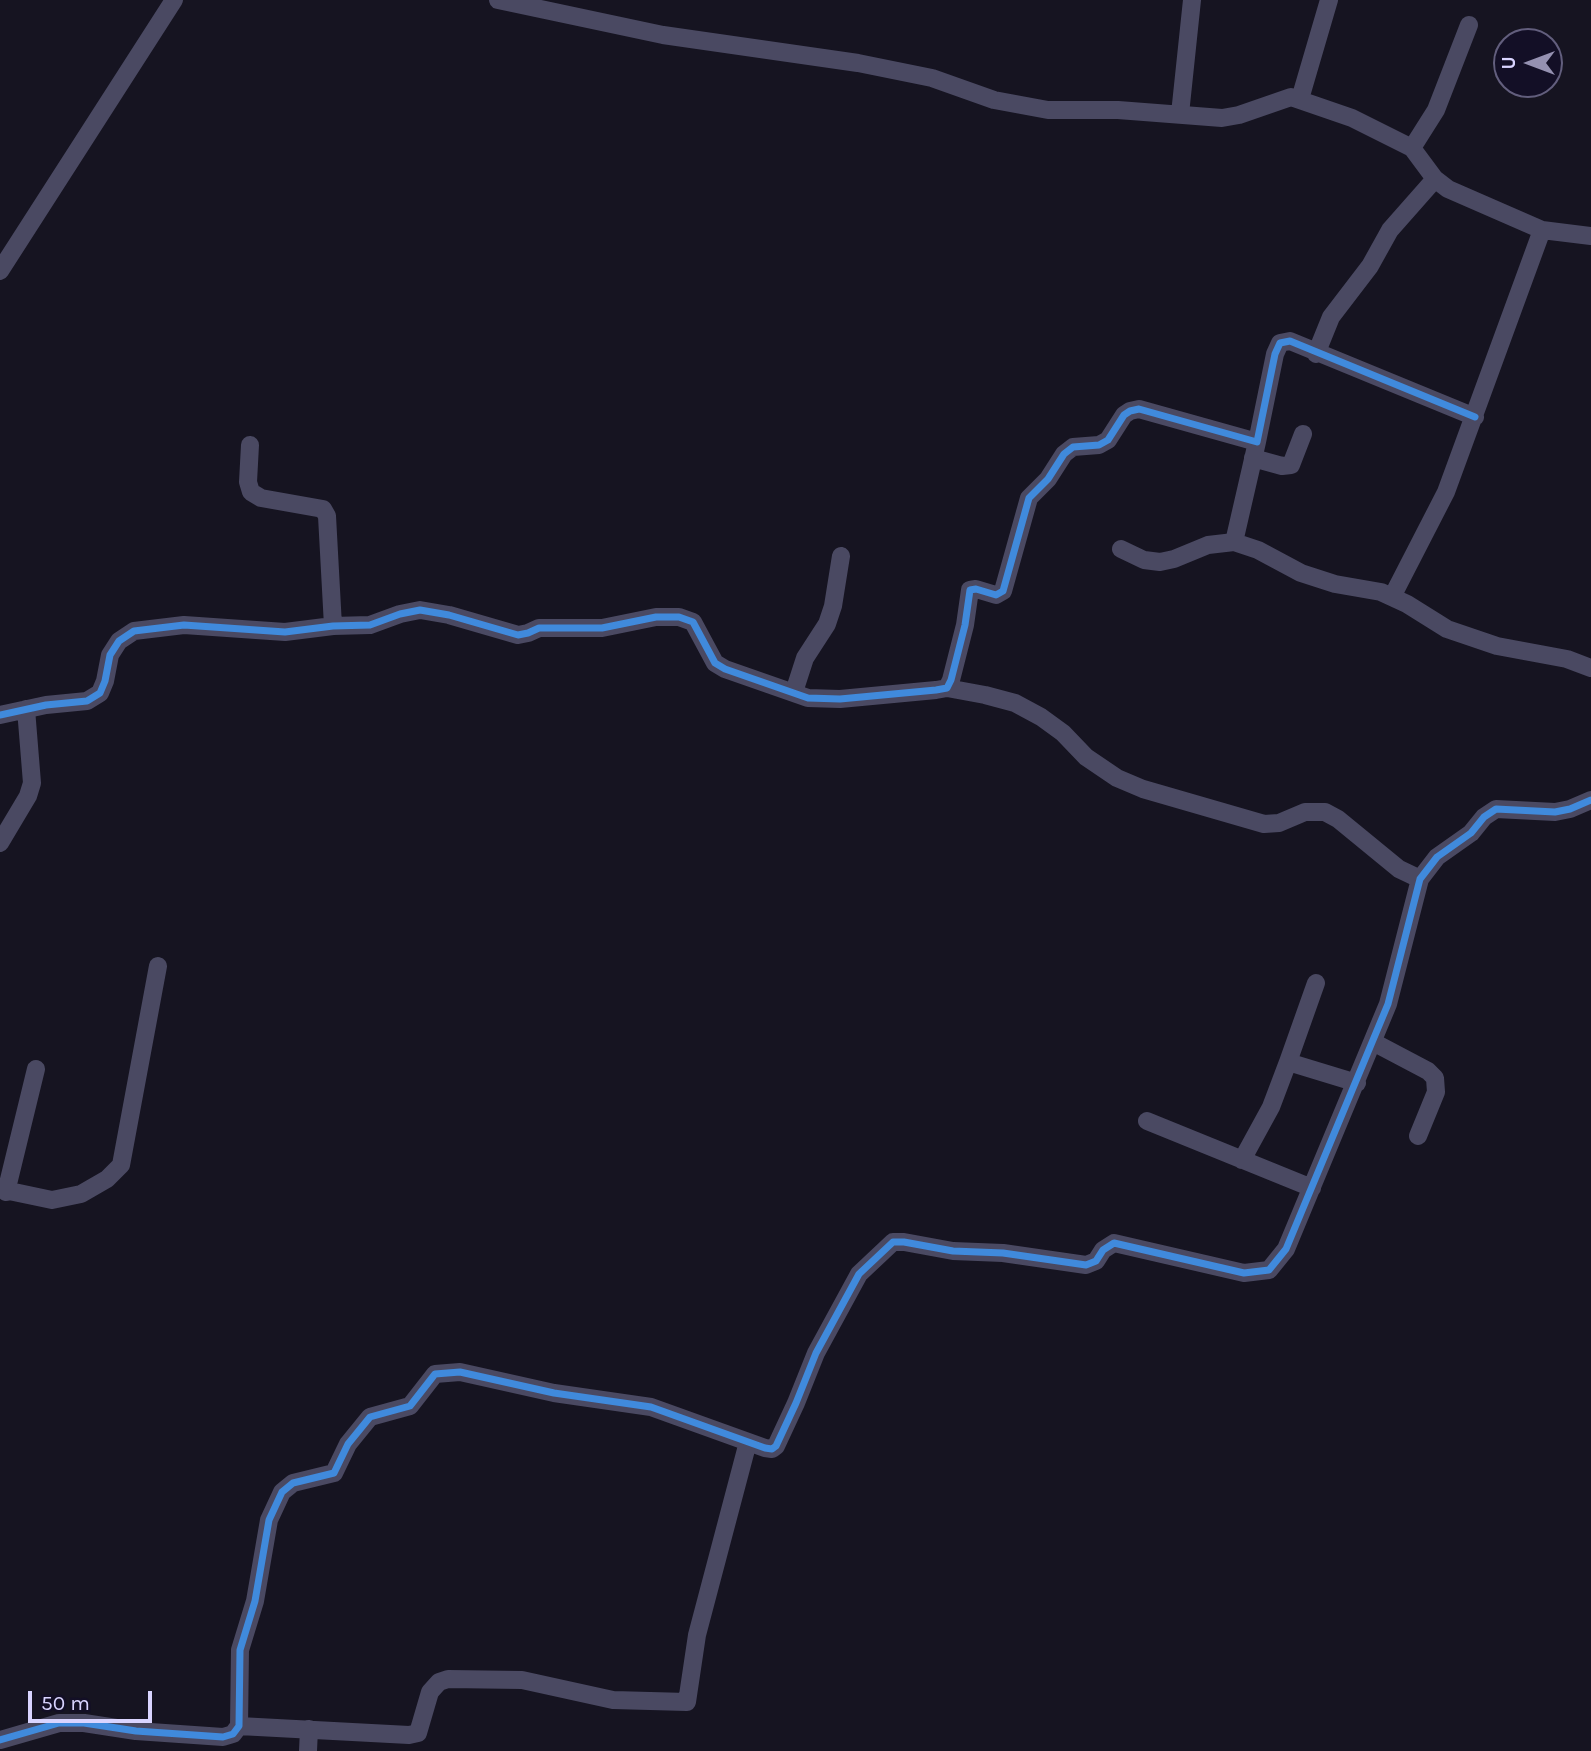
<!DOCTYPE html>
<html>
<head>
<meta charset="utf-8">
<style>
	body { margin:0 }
	#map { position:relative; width:1591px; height:1751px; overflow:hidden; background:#161421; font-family:Karla,sans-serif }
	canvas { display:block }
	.north { position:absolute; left:1493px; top:28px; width:70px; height:70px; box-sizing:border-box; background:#130f26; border:2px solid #625e7d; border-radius:50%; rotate:270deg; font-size:19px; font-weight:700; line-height:28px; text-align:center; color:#d9d4ff }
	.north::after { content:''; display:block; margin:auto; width:24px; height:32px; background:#9591b1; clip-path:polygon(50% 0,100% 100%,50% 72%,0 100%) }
	.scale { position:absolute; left:28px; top:1691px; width:124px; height:32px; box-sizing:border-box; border:4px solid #d9d4ff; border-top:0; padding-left:9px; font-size:21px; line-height:24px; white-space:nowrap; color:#d9d4ff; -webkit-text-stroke:5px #130f26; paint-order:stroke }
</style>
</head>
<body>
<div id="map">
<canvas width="1591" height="1751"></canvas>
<div class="north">U</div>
<div class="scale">50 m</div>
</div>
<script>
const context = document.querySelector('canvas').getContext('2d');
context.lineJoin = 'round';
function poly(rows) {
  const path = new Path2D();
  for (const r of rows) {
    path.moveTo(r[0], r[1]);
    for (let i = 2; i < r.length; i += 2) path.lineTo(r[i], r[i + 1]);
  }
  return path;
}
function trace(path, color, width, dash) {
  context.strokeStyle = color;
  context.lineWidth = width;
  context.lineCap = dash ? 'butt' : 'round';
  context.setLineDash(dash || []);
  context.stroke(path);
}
trace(poly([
	[498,0,663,35,858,63,932,78,994,100,1048,110,1118,110,1222,118,1239,115,1291,97,1352,118,1412,148,1435,179,1448,189,1542,230,1591,236],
	[1300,99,1329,0],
	[1180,114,1192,0],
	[1412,148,1436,110,1469,25],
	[0,271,174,0],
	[1316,354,1331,317,1370,266,1390,230,1435,179],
	[250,445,248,482,251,492,261,498,323,509,327,516,333,626],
	[1253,458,1282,466,1291,465,1303,434],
	[1234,542,1257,442],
	[1121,549,1144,560,1160,562,1174,559,1208,545,1234,542,1258,550,1301,573,1335,584,1381,592,1407,604,1447,629,1497,646,1567,659,1591,668],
	[1392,597,1446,492,1542,230],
	[947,688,985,695,1015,703,1041,717,1063,733,1086,757,1117,778,1143,789,1264,824,1279,823,1305,812,1325,812,1338,819,1399,869,1420,879],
	[794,692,805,658,827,624,833,606,841,556],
	[0,715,46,705,87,701,100,693,105,681,110,655,119,641,134,631,184,625,285,632,333,626,370,625,400,614,420,610,449,615,518,635,528,633,539,628,602,628,656,617,679,617,693,622,715,663,725,669,808,698,840,699,936,690,947,688,951,680,965,625,970,590,976,589,996,595,1003,591,1029,498,1048,479,1064,454,1073,447,1099,445,1108,440,1124,415,1130,411,1139,409,1257,442,1275,354,1280,343,1290,341,1475,417],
	[0,843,28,796,32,783,26,709],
	[1316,983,1288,1062,1357,1083],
	[1373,1042,1428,1071,1435,1078,1436,1092,1418,1136],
	[1147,1121,1312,1188],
	[1242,1160,1271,1107,1288,1062],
	[0,1189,52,1200,81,1194,107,1179,121,1165,158,966],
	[6,1192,36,1069],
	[239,1726,409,1735,418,1733,430,1692,439,1682,448,1679,522,1680,613,1700,687,1702,697,1635,748,1442],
	[0,1740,59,1723,84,1723,136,1731,223,1737,233,1734,239,1726,240,1650,255,1601,269,1520,282,1492,293,1483,334,1473,348,1444,370,1417,410,1406,435,1374,460,1372,554,1393,651,1407,765,1448,772,1449,776,1446,796,1403,816,1353,859,1274,893,1242,904,1242,953,1251,1003,1253,1086,1265,1096,1261,1103,1250,1114,1243,1244,1273,1269,1270,1286,1249,1388,1004,1420,879,1437,857,1471,833,1484,817,1496,809,1555,812,1570,809,1591,800],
	[308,1751,309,1729]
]), '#4a4962', 18);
trace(poly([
	[0,715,46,705,87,701,100,693,105,681,110,655,119,641,134,631,184,625,285,632,333,626,370,625,400,614,420,610,449,615,518,635,528,633,539,628,602,628,656,617,679,617,693,622,715,663,725,669,808,698,840,699,936,690,947,688,951,680,965,625,970,590,976,589,996,595,1003,591,1029,498,1048,479,1064,454,1073,447,1099,445,1108,440,1124,415,1130,411,1139,409,1257,442,1275,354,1280,343,1290,341,1475,417],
	[0,1740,59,1723,84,1723,136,1731,223,1737,233,1734,239,1726,240,1650,255,1601,269,1520,282,1492,293,1483,334,1473,348,1444,370,1417,410,1406,435,1374,460,1372,554,1393,651,1407,765,1448,772,1449,776,1446,796,1403,816,1353,859,1274,893,1242,904,1242,953,1251,1003,1253,1086,1265,1096,1261,1103,1250,1114,1243,1244,1273,1269,1270,1286,1249,1388,1004,1420,879,1437,857,1471,833,1484,817,1496,809,1555,812,1570,809,1591,800]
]), '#408adc', 7);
</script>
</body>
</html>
